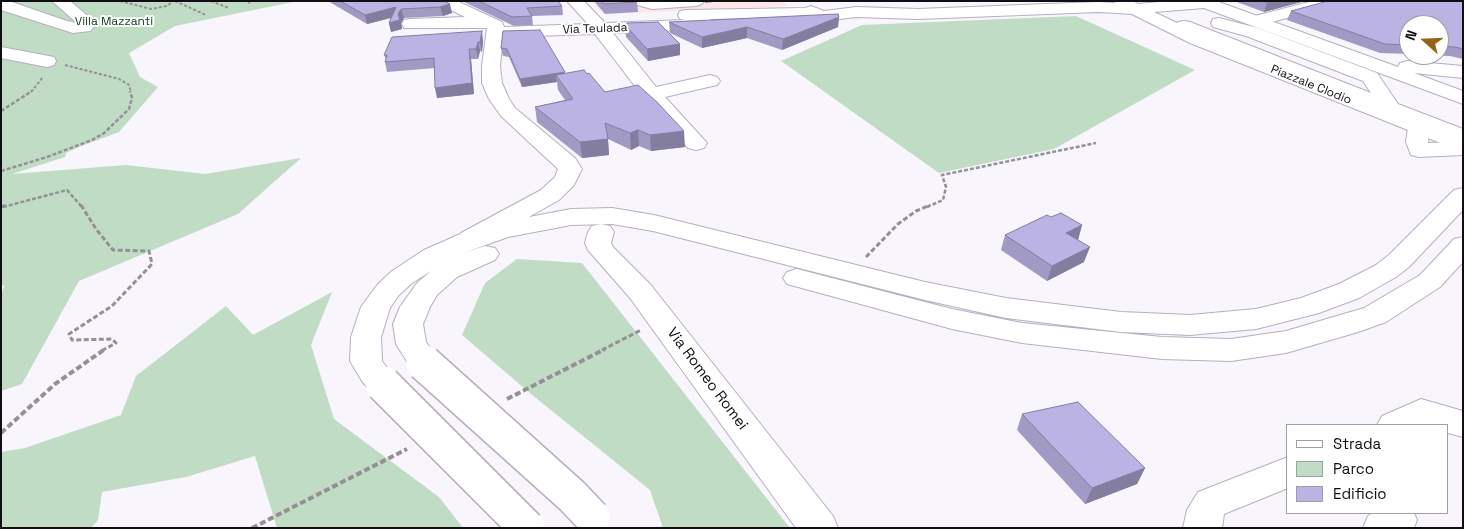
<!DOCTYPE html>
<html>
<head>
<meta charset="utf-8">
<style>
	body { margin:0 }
	#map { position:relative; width:1464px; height:529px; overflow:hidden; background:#f8f5fc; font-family:"Space Grotesk",sans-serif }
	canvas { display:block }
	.frame { position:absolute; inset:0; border:2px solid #100d13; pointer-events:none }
	.legend { position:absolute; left:1286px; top:424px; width:162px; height:90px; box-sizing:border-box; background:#fff; border:1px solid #9f9ea1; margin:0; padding:6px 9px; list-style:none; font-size:15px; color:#100d13 }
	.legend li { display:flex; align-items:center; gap:10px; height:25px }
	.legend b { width:25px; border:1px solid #9f9ea1 }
	.north { position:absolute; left:1399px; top:15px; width:50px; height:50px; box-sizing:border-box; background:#fff; border:1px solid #9f9ea1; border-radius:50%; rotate:290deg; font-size:14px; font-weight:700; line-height:20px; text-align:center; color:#100d13 }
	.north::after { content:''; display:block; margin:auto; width:18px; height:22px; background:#966417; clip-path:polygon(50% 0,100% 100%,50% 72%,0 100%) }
</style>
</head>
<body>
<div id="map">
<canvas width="1464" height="529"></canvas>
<div class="frame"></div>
<ul class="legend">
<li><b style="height:6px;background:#fff"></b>Strada</li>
<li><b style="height:14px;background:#c1dcc5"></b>Parco</li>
<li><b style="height:14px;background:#bbb3e4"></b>Edificio</li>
</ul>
<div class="north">N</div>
</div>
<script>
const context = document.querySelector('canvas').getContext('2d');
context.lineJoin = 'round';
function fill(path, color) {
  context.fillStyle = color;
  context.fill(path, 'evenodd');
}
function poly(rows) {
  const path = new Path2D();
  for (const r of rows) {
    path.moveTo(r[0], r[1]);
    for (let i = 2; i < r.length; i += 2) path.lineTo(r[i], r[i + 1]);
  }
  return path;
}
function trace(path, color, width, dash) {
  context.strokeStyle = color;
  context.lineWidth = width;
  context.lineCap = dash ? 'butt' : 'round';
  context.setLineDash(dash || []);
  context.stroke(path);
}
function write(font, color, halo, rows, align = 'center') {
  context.font = font + ' "Space Grotesk",sans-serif';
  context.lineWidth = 4;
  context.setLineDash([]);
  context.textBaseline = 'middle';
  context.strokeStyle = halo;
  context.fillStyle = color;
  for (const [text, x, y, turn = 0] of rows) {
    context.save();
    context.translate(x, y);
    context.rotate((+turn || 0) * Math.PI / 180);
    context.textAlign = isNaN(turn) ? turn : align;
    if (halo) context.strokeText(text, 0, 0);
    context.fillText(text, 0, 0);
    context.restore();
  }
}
fill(poly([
	[591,1,783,1,788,6,604,14]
]), '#fce7e7');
fill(poly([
	[1,1,298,1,175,26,129,53,140,77,158,87,119,132,79,147,66,153,65,157,12,174,126,165,205,174,301,158,238,214,79,281,22,384,1,391,1,296,4,286,1,284],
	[1076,16,1195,70,1054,149,939,173,781,61,862,25],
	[517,259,582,263,790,528,663,528,650,490,531,394,462,335,485,283],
	[332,292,311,345,334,419,439,497,463,528,277,528,255,456,186,477,102,492,98,520,91,528,1,528,1,452,25,448,121,415,136,376,226,306,253,335]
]), '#c1dcc5');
const minor = poly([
	[1,1,9,1,67,21,77,23,52,1,70,1,97,24,90,31,73,33,1,10,1,1],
	[436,1,457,1,502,22,504,27,588,24,567,1,584,1,605,23,685,20,680,19,678,15,680,11,686,10,805,8,811,6,824,11,856,7,918,9,1099,2,1134,4,1140,6,1142,9,1140,12,1134,14,1099,12,918,19,856,17,816,22,805,25,782,26,776,25,774,21,776,18,709,19,713,20,715,24,713,28,707,29,613,33,656,87,710,75,717,77,720,81,717,85,665,97,707,143,704,148,696,150,688,148,644,98,595,34,503,37,500,66,502,83,509,99,515,108,575,158,582,169,574,185,559,200,479,245,470,247,461,245,457,239,461,233,541,190,555,177,558,169,501,116,489,99,482,83,482,66,487,28,404,28,402,24,404,20,410,19,465,17,438,4,436,1],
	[631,1,704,1,702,4,696,6,652,9,633,4,631,1],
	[1313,1,1341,1,1339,4,1257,26,1251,25,1249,21,1251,17,1313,1],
	[1219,18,1258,28,1377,73,1398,104,1463,129,1463,155,1419,157,1411,155,1406,142,1408,128,1411,124,1178,30,1175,26,1178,22,1184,21,1190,22,1371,93,1363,81,1246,36,1213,27,1211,23,1213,19,1219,18],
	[1429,131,1455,142,1428,143,1429,131],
	[1,47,54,57,56,61,54,65,47,67,1,58,1,47],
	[601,224,610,226,614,232,611,243,613,247,650,284,833,516,838,528,796,528,630,298,588,250,585,243,588,232,592,226,601,224],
	[1421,399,1463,411,1463,437,1448,433,1448,425,1377,425,1382,416,1421,399],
	[1288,457,1288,488,1224,514,1222,528,1183,528,1187,510,1198,492,1288,457],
	[1372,513,1414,513,1417,520,1414,528,1363,528,1368,516,1372,513]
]);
const major = poly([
	[1113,1,1133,1,1138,4,1169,1,1216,1,1398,67,1400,63,1407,61,1463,66,1463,78,1414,73,1463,91,1463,104,1204,8,1154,12,1202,35,1463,137,1463,152,1190,43,1128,12,1113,1],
	[1463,188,1463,210,1409,267,1396,277,1359,298,1319,313,1256,329,1190,335,1121,332,1006,318,925,300,653,231,612,224,571,225,508,237,466,252,485,246,495,248,499,254,495,260,457,277,437,295,430,307,423,324,426,342,440,363,435,371,424,374,413,371,396,344,393,324,400,307,417,283,431,271,412,283,398,296,390,308,381,337,382,361,399,384,395,392,383,396,371,392,362,381,350,361,351,337,361,307,378,284,392,271,424,250,458,235,503,222,571,209,612,208,654,215,925,282,1006,298,1121,312,1190,315,1256,309,1301,298,1339,284,1376,265,1389,255,1454,190,1463,188],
	[1463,237,1463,262,1440,287,1386,322,1358,332,1286,353,1231,361,1162,359,1022,343,952,329,787,284,783,278,787,272,797,269,952,309,1022,323,1162,337,1231,339,1286,331,1364,308,1420,275,1454,239,1463,237]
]);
trace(minor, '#b7aec0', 2);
trace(major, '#b7aec0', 2);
trace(poly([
	[120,1,151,9,167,6,173,1],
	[175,1,206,15],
	[211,1,229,8],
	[248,1,250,4],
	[65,65,119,79,129,85,131,92],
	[31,92,43,77]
]), '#939096', 2, [3, 2]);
trace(poly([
	[1,111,32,91],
	[1,171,47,157,92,140,104,133,129,109,132,98,130,91],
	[3,207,67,190,82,207],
	[927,207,943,200,946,187,942,175,1096,143]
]), '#939096', 2.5, [4, 2]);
trace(poly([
	[81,205,96,229,113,250,149,251,152,264,112,306,69,334,72,340,112,339,116,343,103,350],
	[1,207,7,205],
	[866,257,898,224,916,211,930,205],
	[602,350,641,330]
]), '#939096', 3, [5, 2.5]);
trace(poly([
	[507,399,605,349],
	[1,433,55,384,105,349],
	[252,528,407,449]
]), '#939096', 4, [6, 3]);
fill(minor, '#fff');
fill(major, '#fff');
const majorBridge = poly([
	[424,363,572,496,592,517],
	[383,384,527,528]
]);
trace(majorBridge, '#b7aec0', 38, []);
trace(majorBridge, '#fff', 35);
fill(poly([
	[328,1,444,1,452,13,443,16,404,18,401,23,402,29,391,32,389,23,391,18,367,24],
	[462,1,558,1,562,6,563,15,532,16,533,25,514,26],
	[594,1,636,1,637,2,638,12,605,14],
	[883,1,914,1,884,2],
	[1234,1,1305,1,1264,12],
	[1463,1,1463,59,1450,56,1426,55,1439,55,1439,25,1409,25,1409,54,1380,53,1287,20,1291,11],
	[839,17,838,27,782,50,747,38,702,48,670,33,669,22],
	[625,25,680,44,680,55,648,61,626,37],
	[503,31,565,74,605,92,685,147,651,151,639,146,631,150,608,139,609,155,582,158,537,122,535,107,565,100,558,90,557,82,522,87,509,57,503,56,501,48],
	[483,41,482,52,480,51,478,59,471,59,474,94,437,98,435,68,387,72,385,62,386,59,384,55],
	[1051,217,1082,225,1078,240,1084,262,1047,281,1001,250,1005,235],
	[1022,414,1145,468,1137,484,1085,504,1017,430]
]), '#a19ac4');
fill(poly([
	[705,1,723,1,705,3],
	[1275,1,1305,1,1264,12,1267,3],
	[450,4,452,13,443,16,440,7],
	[396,7,398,16,367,24,365,15],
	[401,9,404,18,401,23,402,29,391,32,389,23,398,14],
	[839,17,838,27,782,50,783,39],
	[747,27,747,38,702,48,702,37],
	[482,31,483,41,482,52,480,42],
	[478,42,480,51,478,59,476,49],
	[680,44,680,55,648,61,647,49],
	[469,49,471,59,474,94,437,98,435,88],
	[565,72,566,81,556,75,557,82,522,87,520,79],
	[638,130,639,146,631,150,630,133],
	[684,131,685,147,651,151,650,135],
	[608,139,609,155,582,158,580,142],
	[1082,225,1078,240,1066,233],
	[1090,247,1084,262,1047,281,1052,266],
	[1145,468,1137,484,1085,504,1092,488]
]), '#837da0');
const building = poly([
	[340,1,444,1,450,4,440,7,401,9,398,14,400,20,389,23,396,7,365,15,340,1],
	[479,1,558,1,562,6,527,8,532,16,512,17,479,1],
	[602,1,636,1,637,2,604,4,602,1],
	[1262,1,1275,1,1267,3,1262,1],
	[1328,1,1463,1,1463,49,1455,47,1439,46,1439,25,1409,25,1409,45,1385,44,1291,11,1328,1],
	[838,14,839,17,783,39,747,27,702,37,669,22,838,14],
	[658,22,680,44,647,49,625,25,627,23,658,22],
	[540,30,565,72,520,79,507,49,501,48,503,31,540,30],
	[482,31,480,42,478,42,476,49,469,49,472,83,435,88,434,58,385,62,387,55,384,55,392,37,482,31],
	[584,70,587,74,589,73,605,92,638,85,657,102,684,131,650,135,638,130,630,133,605,123,608,139,580,142,535,107,573,99,556,75,584,70],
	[1061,213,1082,225,1066,233,1090,247,1052,266,1005,235,1047,215,1051,217,1061,213],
	[1078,402,1145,468,1092,488,1022,414,1078,402]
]);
fill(building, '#bbb3e4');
trace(building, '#837da0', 1);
write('12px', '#114320', '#fff', [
	["Villa Mazzanti",114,22]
]);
write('12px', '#100d13', '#fff', [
	["Via Teulada",595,29,-2],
	["Piazzale Clodio",1311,85,22]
]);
write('15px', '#100d13', '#fff', [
	["Via Romeo Romei",707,379,53]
]);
</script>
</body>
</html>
